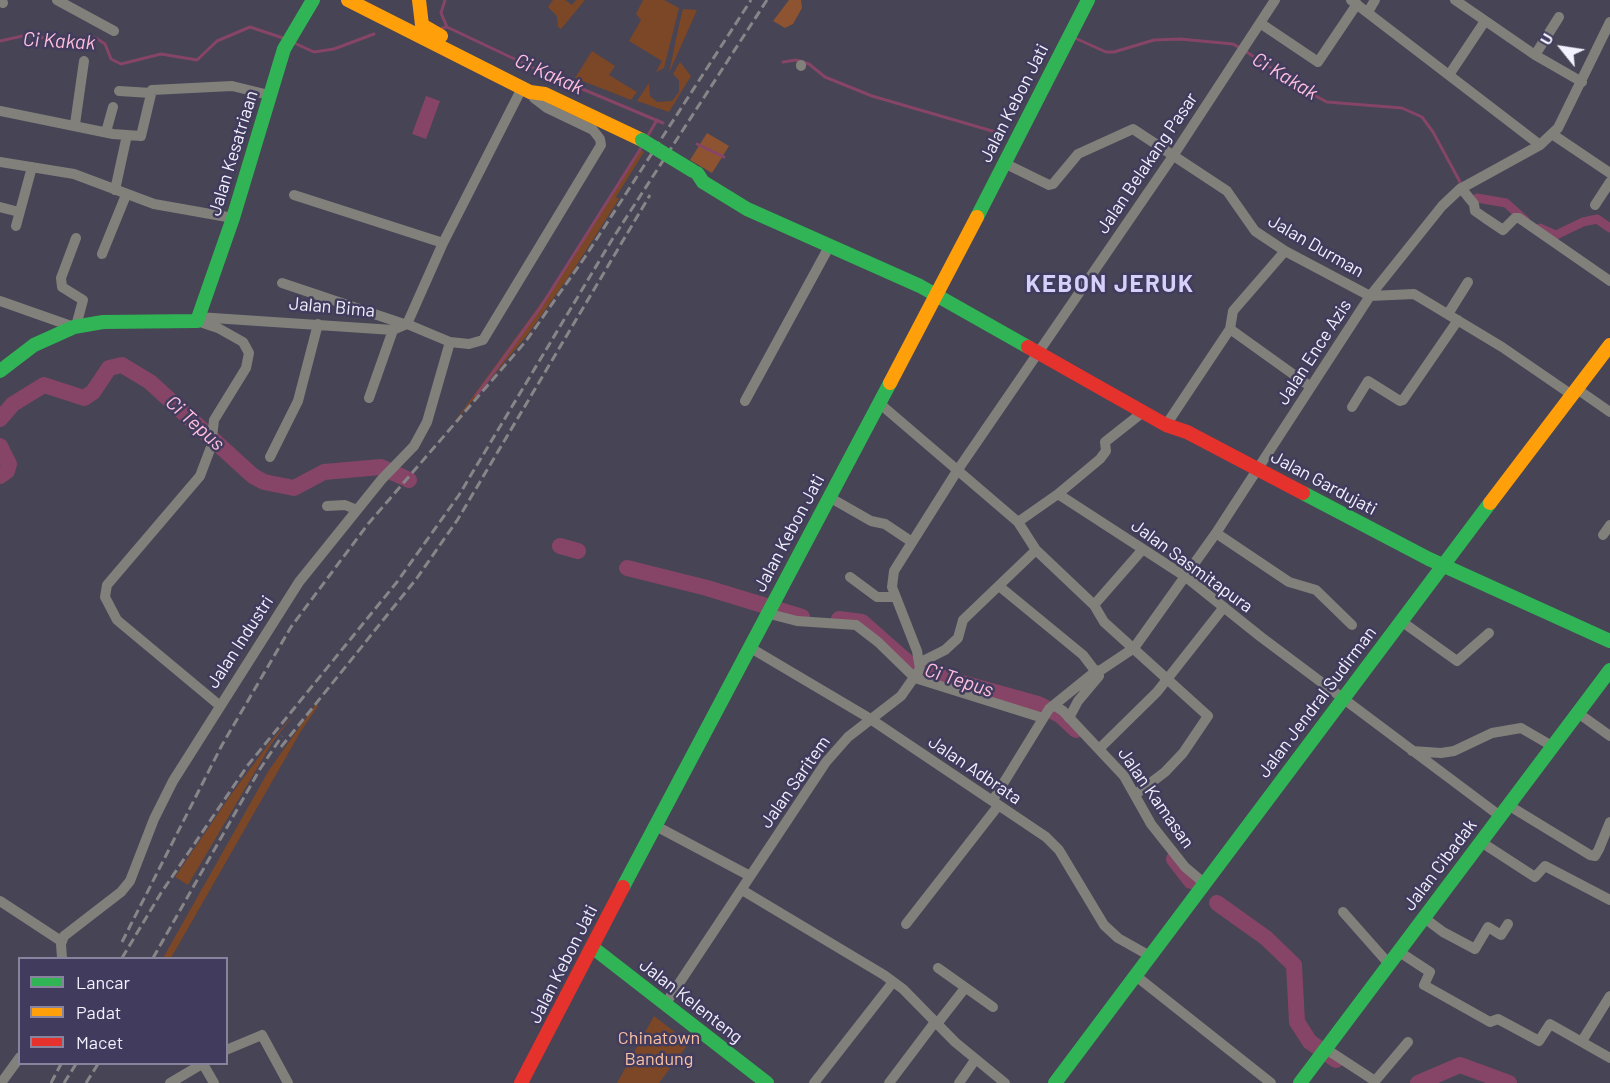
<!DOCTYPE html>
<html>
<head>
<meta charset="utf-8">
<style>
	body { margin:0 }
	#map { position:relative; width:1610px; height:1083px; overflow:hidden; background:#464455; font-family:Barlow,sans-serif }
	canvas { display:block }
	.legend { position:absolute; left:18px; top:957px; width:210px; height:108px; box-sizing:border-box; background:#413c5d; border:2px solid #88849d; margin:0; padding:8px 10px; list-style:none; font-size:18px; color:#f2f1fe }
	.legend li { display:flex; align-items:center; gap:12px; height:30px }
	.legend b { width:30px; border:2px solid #88849d }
	.north { position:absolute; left:1532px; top:18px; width:60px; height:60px; -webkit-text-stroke:4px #413c5d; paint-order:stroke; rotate:300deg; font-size:16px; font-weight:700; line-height:24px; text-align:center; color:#f2f1fe }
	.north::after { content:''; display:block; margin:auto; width:21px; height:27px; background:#f2f1fe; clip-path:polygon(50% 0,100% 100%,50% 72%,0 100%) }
</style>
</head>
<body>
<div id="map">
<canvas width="1610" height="1083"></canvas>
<ul class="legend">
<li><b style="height:8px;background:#30b455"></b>Lancar</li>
<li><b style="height:8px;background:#ff9f0a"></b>Padat</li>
<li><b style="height:8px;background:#e5322d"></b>Macet</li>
</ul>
<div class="north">U</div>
</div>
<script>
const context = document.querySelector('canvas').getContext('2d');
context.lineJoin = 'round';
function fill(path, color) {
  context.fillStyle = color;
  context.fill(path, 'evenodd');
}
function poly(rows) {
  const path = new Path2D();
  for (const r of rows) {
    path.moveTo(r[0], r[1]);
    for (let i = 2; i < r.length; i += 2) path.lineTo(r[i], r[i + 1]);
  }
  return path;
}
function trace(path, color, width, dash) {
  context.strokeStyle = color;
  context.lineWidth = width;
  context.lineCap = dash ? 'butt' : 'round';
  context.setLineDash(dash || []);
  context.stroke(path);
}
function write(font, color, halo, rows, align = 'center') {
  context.font = font + ' Barlow,sans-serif';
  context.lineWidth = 5;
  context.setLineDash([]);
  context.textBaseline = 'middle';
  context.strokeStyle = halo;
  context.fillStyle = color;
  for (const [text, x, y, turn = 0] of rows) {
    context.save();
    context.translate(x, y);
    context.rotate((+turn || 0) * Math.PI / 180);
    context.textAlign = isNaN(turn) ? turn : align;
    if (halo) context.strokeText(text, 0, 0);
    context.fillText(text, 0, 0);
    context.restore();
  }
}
fill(poly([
	[553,0,565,0,572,5,576,0,585,0,561,29,558,27,557,16,548,7],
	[643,0,664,0,679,8,664,68,656,72,662,61,629,41,641,20,636,14],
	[683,9,697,10,669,73,679,25],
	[592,51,615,66,609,75,637,92,631,100,575,78],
	[680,62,691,76,669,112,637,101,649,83,650,96,657,102,672,101,679,92,679,80,673,74],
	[640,149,644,152,616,197,619,199,574,269,528,334,452,425,555,284],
	[316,704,318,706,301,731,171,958,163,958,269,770],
	[295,713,272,743,188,885,175,877,230,796,270,742],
	[654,1016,689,1043,659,1083,617,1083]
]), '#7c4727');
fill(poly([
	[789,0,801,0,802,8,793,24,785,28,773,21],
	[707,133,729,146,712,173,690,160]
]), '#8e5432');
fill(poly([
	[426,96,440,101,426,139,412,134]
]), '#864566');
trace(poly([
	[445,0,441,13,447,27],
	[442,28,447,27,542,72,663,123],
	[1077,39,1106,52,1114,52,1154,40,1180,39,1233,44,1240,48],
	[0,41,27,35,56,40,96,38,105,44,111,59,121,64,161,54,197,60,217,41,250,27,283,38],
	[292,42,314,52,334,49,374,34],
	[1245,51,1310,93,1327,102,1402,108,1422,117,1433,132,1460,182],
	[783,62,796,60,809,64,825,77,872,96,999,133],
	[647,137,657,120],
	[697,144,724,157],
	[476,396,540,308,641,148]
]), '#864566', 3);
trace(poly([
	[1477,198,1506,203,1525,220],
	[1540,228,1556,235,1583,222,1597,219,1610,228]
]), '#864566', 9);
trace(poly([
	[0,419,13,404,44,385,84,398,93,392,109,368,122,365,150,382,253,476,264,482,294,488,324,472,381,467,409,480],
	[0,446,9,464,7,471,0,476],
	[560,546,578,551],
	[627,568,707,588,802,617],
	[839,619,862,622,912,666,926,673,1038,704,1060,715,1076,730],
	[1174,859,1191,881],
	[1217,903,1266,938,1294,965,1297,1022,1310,1042,1336,1060],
	[1418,1083,1460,1065,1509,1083]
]), '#864566', 16);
trace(poly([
	[2,0,3,3],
	[57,0,114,31],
	[1351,0,1540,145],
	[1455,0,1535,55,1582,82],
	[1368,12,1375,0],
	[1260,23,1318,62,1357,4],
	[1535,55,1559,17],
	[801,65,801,66],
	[1449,75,1485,21],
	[119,91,151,93],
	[0,111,113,134,141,136,152,90,232,86,269,95],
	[75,124,84,61],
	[106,132,113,107],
	[1552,134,1610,173],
	[0,162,74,174,154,204,233,218],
	[1004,163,1049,185,1053,184,1078,154,1133,129,1227,191,1255,231,1285,251,1370,296,1414,294,1502,347,1572,395],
	[1461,188,1474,204,1475,211,1485,218,1503,230,1515,218,1519,218,1610,281],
	[115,190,127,135],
	[294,195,443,243],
	[1595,205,1610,182],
	[0,207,19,212],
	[16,226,32,167],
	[76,238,61,278,62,287,83,300,76,326],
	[102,254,126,195],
	[282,283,404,324],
	[0,301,74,327],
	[1448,314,1468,282],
	[198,317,393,330,407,324,450,342,469,344,483,340,601,145,600,139,593,130,547,108,534,98,530,92],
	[197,321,218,328,243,342,249,353,246,368,214,420,211,447,200,476,107,585,105,597,117,620,219,705],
	[407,324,443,243,522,88],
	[1230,329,1311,387],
	[1577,389,1610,412],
	[369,398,393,330],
	[745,401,830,245],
	[879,403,1018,522,1036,550,1094,605,1104,622,1208,716,1183,753,1165,772,1136,794],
	[1352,407,1368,381,1400,401,1403,400,1458,320],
	[1166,425,1230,329,1233,311,1285,251],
	[270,457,298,401,318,324],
	[1058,494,1100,459,1106,451,1105,442,1143,412],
	[829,497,871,521,885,524,912,542],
	[327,506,345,505,357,510],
	[1018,522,1058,494,1186,577,1261,637,1500,816],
	[1216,533,1289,582,1316,590,1352,625],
	[1603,535,1610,525],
	[850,577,877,597,895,597],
	[999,586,1083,655,1099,676,1078,701,1069,718],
	[1094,605,1143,549],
	[766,613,797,621,856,625,878,642,915,678,1043,718],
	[1401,621,1457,661,1489,633],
	[749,647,869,718,1046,837,1059,850,1104,925,1118,938,1150,956],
	[921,662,945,650,958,638,963,620,1036,550],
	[1054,705,1063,711,1124,776,1151,824,1185,867,1204,883],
	[1578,713,1610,736],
	[1100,748,1157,692,1224,607],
	[1412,751,1441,753,1454,751,1492,733,1521,728,1552,746],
	[993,800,1049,709,1096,671,1101,670,1134,648,1216,533,1370,296,1442,206,1460,189,1540,145,1558,128,1610,22],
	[1508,805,1590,855,1595,856,1599,849,1610,822],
	[654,825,750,876],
	[1481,842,1535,877,1545,866,1610,900],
	[742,890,884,975,903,989,955,1042,1005,1083],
	[0,901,61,941],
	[1343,912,1389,964],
	[1423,917,1443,932,1475,949,1488,927,1501,935,1508,924],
	[906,924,998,806],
	[1398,951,1430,972,1424,985,1490,1022,1498,1019,1539,1041,1550,1024,1610,1058],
	[62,958,61,944,64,936,121,892,130,881,154,819,173,781,299,582,382,479,414,446,427,422,450,342],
	[938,968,993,1007],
	[1136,976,1271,1083],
	[666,1003,826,762,848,737,901,696,920,669,917,651,892,587,894,571,957,471,1173,156,1275,0],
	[937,1024,965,988],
	[1582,1041,1610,996],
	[1326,1049,1375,1081,1408,1042],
	[226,1050,262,1035,288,1083],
	[203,1064,214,1083],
	[1,1083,20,1057],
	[170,1083,202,1064],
	[814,1083,893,982],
	[889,1083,935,1022],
	[959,1083,975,1060]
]), '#81807a', 10);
trace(poly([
	[697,173,703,182,747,209,920,286,1028,347],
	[977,217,1088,0],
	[0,371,34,345,74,327,103,322,197,321,233,218,284,49,313,0],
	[1303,493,1429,559,1610,641],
	[623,887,890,383],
	[592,947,767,1083],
	[1055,1083,1490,503],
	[1300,1083,1610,670]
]), '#30b455', 14);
trace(poly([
	[348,0,530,92,545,94,642,140],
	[419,0,422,25,441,36],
	[890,383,977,217],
	[1490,503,1610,345]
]), '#ff9f0a', 14);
trace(poly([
	[1028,347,1166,425,1187,432,1303,493],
	[521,1083,623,887]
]), '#e5322d', 14);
trace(poly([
	[281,747,417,578,458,519,650,195],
	[122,942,222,745,291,627,368,524,526,341,585,257,751,0],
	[122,958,161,893,248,765,397,582,459,495,613,238,767,0],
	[153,958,260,769,282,736],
	[51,1083,61,1064],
	[64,1083,76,1064],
	[86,1083,98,1064]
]), '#878587', 3, [9, 4.5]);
trace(poly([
	[642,140,693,171]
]), '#30b455', 14);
write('18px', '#f2f1fe', '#413c5d', [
	["Jalan Kebon Jati",1014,103,-63],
	["Jalan Kesatriaan",233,153,-73],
	["Jalan Belakang Pasar",1147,163,-56],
	["Jalan Durman",1316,246,30],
	["Jalan Bima",332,307,5],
	["Jalan Ence Azis",1314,352,-57],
	["Jalan Gardujati",1324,483,28],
	["Jalan Kebon Jati",789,533,-62],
	["Jalan Sasmitapura",1192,566,36],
	["Jalan Industri",240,642,-57],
	["Jalan Jendral Sudirman",1317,702,-53],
	["Jalan Adbrata",975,770,34],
	["Jalan Saritem",795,782,-55],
	["Jalan Kamasan",1156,798,55],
	["Jalan Cibadak",1440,865,-53],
	["Jalan Kebon Jati",563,964,-63],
	["Jalan Kelenteng",691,1001,38]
]);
write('18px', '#fbc1a0', '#413c5d', [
	["Chinatown",659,1038],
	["Bandung",659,1059]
]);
write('italic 20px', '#ffbfdc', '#413c5d', [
	["Ci Kakak",59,41,3],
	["Ci Kakak",549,74,24],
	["Ci Kakak",1285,76,31],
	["Ci Tepus",195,423,42],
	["Ci Tepus",959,680,18]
]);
context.letterSpacing = '1.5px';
write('bold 24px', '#d6d1fa', '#413c5d', [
	["KEBON JERUK",1110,284]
]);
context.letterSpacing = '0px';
</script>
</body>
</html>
